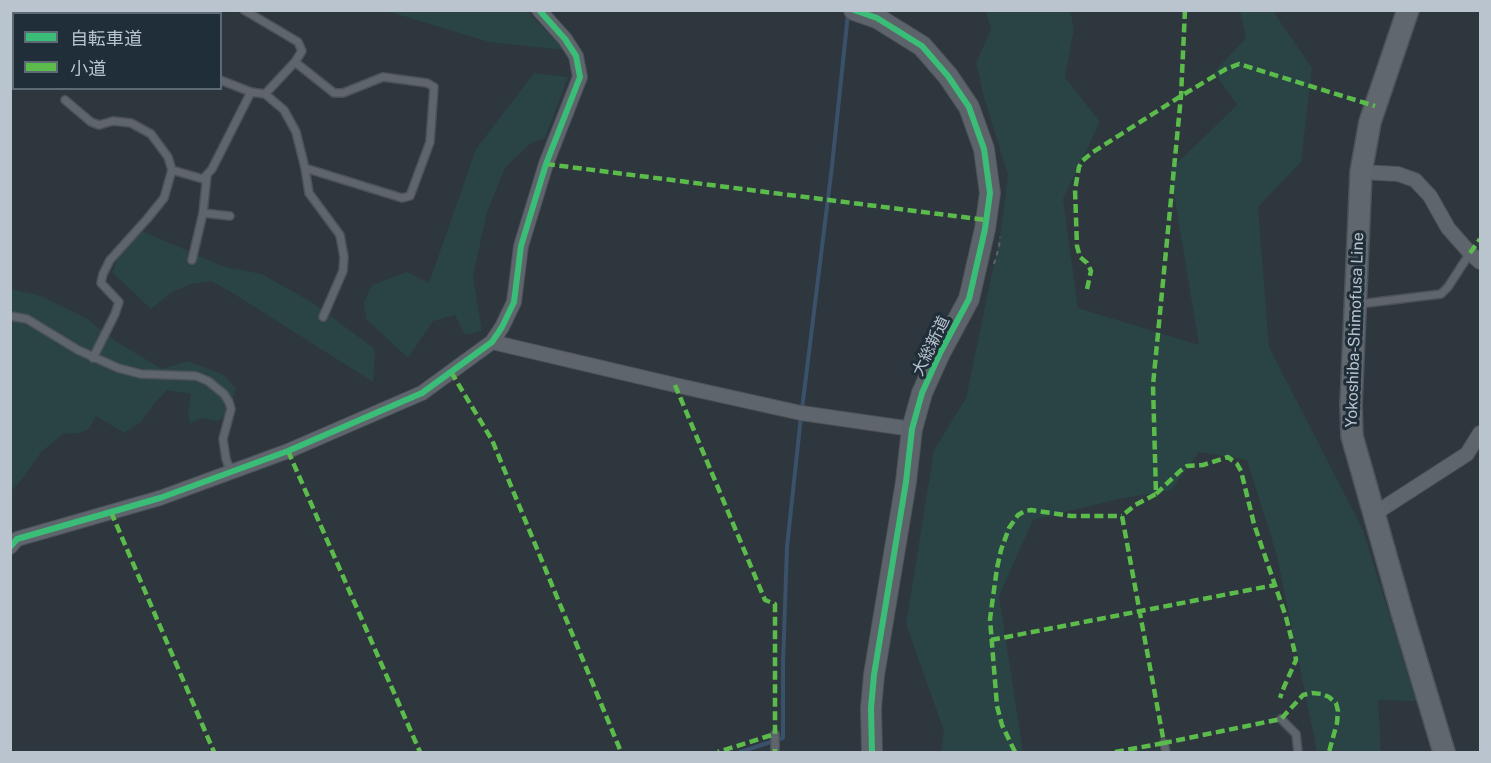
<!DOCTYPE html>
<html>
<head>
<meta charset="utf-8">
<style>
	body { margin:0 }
	#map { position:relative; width:1491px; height:763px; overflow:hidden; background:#2e363e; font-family:"Public Sans","Noto Sans JP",sans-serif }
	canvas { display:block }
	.frame { position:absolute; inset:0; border:12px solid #b9c4ce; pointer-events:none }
	.legend { position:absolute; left:12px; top:12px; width:210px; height:78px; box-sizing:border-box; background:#202e3a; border:2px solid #5d6a75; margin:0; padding:8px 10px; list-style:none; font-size:18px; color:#b9c4ce }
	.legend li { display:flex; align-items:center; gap:12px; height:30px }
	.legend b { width:30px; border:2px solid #5d6a75 }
</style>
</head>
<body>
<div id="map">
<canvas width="1491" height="763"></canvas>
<div class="frame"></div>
<ul class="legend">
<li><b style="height:8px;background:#3abd76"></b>自転車道</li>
<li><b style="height:8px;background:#5cbc4b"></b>小道</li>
</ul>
</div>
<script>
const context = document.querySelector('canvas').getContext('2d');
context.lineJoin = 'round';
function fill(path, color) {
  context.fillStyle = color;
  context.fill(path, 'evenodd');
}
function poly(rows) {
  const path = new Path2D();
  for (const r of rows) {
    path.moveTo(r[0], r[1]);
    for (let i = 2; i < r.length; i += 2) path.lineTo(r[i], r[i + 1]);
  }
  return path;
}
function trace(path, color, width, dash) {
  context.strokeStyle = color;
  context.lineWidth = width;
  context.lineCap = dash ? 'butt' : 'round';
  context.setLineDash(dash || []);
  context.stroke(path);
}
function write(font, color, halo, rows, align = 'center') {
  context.font = font + ' "Public Sans","Noto Sans JP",sans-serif';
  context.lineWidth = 6;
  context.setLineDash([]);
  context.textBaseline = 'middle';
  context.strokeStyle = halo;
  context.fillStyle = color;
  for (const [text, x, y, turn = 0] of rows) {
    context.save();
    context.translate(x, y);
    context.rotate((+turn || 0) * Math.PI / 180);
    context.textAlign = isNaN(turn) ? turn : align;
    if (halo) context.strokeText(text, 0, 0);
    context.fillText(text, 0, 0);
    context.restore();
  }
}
fill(poly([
	[387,11,527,11,565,50,489,42],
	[986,11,1070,11,1074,29,1065,77,1100,122,1063,199,1078,308,1199,345,1170,170,1237,105,1214,72,1246,38,1240,11,1273,11,1312,68,1301,162,1258,207,1269,347,1363,530,1416,701,1378,700,1381,752,1317,752,1277,556,1247,460,1199,452,1171,490,1119,499,1033,520,999,596,1023,752,941,752,944,731,906,624,934,450,966,398,1001,230,1008,175,985,101,976,63,991,29],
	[534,73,568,77,545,138,531,143,505,168,487,212,473,276,482,331,465,335,455,315,433,321,408,358,366,319,364,302,372,285,407,272,429,283,476,149],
	[142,231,225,267,262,274,313,303,375,349,373,382,231,292,211,281,191,284,172,292,151,309,112,272,124,244],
	[11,289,41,296,86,318,117,342,162,369,187,361,224,375,236,389,227,415,218,421,201,418,190,424,188,413,191,394,167,390,154,404,141,422,124,433,96,416,89,429,79,433,63,434,41,452,24,477,11,491]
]), '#2a4445');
trace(poly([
	[802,409,832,166,848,14],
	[740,752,783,738,783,664,787,547,801,416]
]), '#395269', 4);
const lane = poly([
	[34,10,41,14],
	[244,10,298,42,302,51,295,62,265,94],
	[295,62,334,93,343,93,383,77,427,83,434,87,430,142,410,196,402,198,305,168],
	[220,80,251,92,265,94,284,110,296,132,305,168,309,193,340,235,344,257,343,271,323,317],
	[65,100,91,122,99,125,113,121,131,123,151,134,168,157,172,170,164,198,147,219,110,260,103,274,101,283,119,302,115,314,93,358],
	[172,170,203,179,212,169,251,92],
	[203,213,230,216],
	[192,260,203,213,207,175],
	[1359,304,1441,294,1448,287,1470,253],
	[10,316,27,319,78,350,118,368,141,374,196,376,208,381,224,394,229,402,231,409,223,439,226,459,231,472],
	[1281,719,1296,734,1298,752],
	[775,734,775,749],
	[1164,743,1166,752]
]);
const street = poly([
	[1361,172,1398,174,1415,180,1430,196,1448,228,1470,253,1480,262],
	[492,342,675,385,801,413,912,429],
	[1374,514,1467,454,1480,433],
	[10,547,17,539,160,498,288,451,422,393,492,342,502,327,514,302,521,246,546,164,580,77,576,56,565,39,539,10]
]);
const secondary = poly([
	[854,10,877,18,922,46,948,76,969,107,984,149,990,193,985,229,969,299,940,353,922,393,912,429,906,482,874,675,871,708,872,752]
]);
const primary = poly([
	[1408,10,1370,122,1361,172,1351,404,1352,436,1403,616,1444,752]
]);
trace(lane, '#4d5258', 10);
trace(street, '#4d5258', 16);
trace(secondary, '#4d5258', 22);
trace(primary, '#4c535b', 24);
trace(poly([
	[994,264,999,247,1000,237]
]), '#5c6469', 2, [4.5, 4.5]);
trace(lane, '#5e656c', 7);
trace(street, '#5e656c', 14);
trace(secondary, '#5d636a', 20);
trace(primary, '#60676d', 21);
trace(poly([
	[979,10,979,12],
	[1185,10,1181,96,1153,385,1156,494,1135,505,1122,516,1164,743,1281,719,1303,695,1312,693,1322,694,1329,697,1336,703,1338,711,1337,723,1329,752],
	[546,164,986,220],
	[1470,253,1480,239],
	[1087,289,1091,271,1087,263,1080,257,1077,246,1075,190,1079,167,1082,161,1093,152,1181,96,1226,69,1239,64,1375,106],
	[451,372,492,440,621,752],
	[675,385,765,600,775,604,775,734,718,752],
	[288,451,420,752],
	[1156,494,1180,471,1187,466,1203,465,1228,457,1237,464,1241,471,1254,524,1286,617,1294,649,1296,660,1284,687,1280,698],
	[111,512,214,752],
	[991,640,1275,585],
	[775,749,775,752],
	[1015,752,1002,725,997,706,990,619,997,568,1001,550,1009,528,1018,515,1025,511,1031,510,1071,516,1122,516],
	[1115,752,1164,743]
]), '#5cbc4b', 4.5, [9, 4.5]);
trace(poly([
	[854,10,877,18,922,46,948,76,969,107,984,149,990,193,985,229,969,299,940,353,922,393,912,429,906,482,874,675,871,708,872,752],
	[10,547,17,539,160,498,288,451,422,393,492,342,502,327,514,302,521,246,546,164,580,77,576,56,565,39,539,10]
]), '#3abd76', 6);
write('16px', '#b9c4ce', '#202e3a', [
	["Yokoshiba-Shimofusa Line",1355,330,-88],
	["大総新道",931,346,-64]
]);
</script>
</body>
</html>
